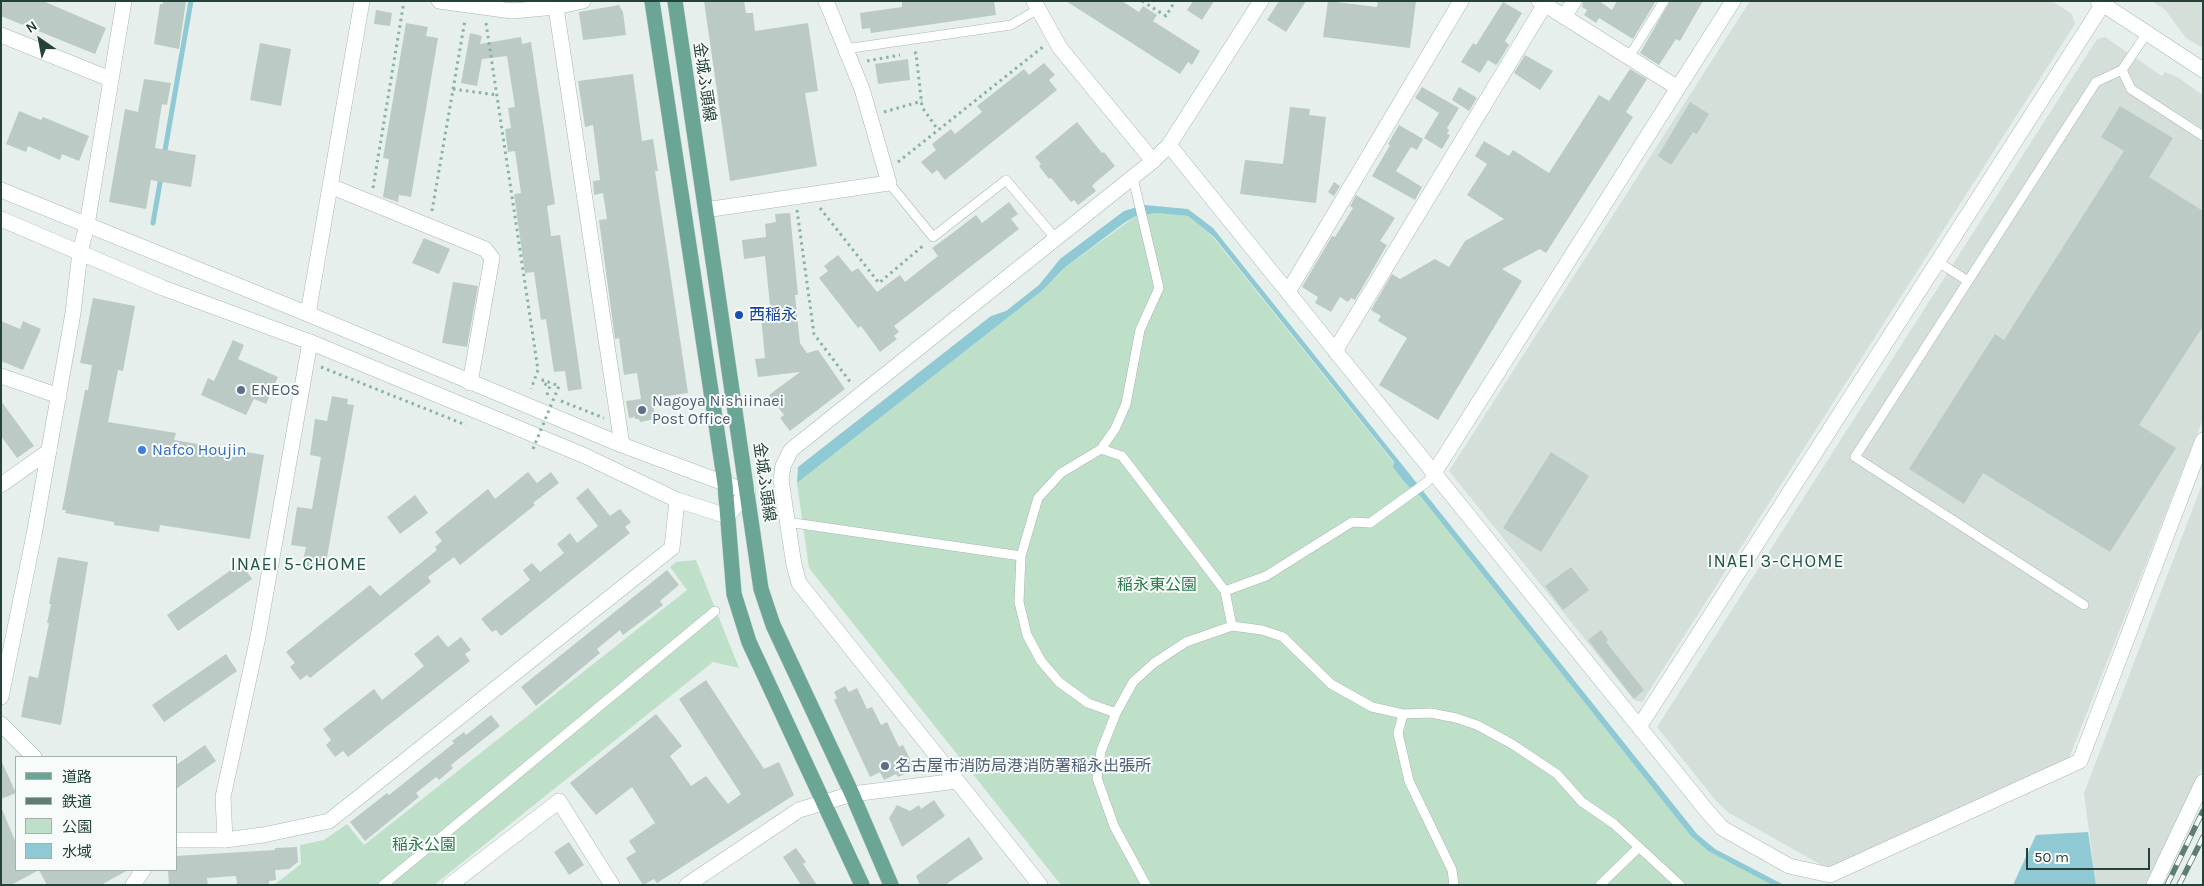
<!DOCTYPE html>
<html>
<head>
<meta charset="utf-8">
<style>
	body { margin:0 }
	#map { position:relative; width:2204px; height:886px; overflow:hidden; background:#e6efeb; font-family:Karla,"Noto Sans JP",sans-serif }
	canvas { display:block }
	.frame { position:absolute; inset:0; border:2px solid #24423a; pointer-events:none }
	.legend { position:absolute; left:15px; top:756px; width:162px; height:115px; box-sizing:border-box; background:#f7fbf9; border:1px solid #a3b1ad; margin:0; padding:6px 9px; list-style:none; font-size:15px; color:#24423a }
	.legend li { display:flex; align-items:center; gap:10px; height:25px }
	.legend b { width:25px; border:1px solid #a3b1ad }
	.north { position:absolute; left:15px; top:15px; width:50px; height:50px; -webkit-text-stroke:4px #f7fbf9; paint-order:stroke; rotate:327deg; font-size:14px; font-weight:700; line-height:20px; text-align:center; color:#24423a }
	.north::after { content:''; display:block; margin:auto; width:18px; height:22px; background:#24423a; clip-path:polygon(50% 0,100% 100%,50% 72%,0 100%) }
	.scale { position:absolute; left:2026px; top:848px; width:124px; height:22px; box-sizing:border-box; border:2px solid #24423a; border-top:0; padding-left:6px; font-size:15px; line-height:18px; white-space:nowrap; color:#24423a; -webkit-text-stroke:4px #f7fbf9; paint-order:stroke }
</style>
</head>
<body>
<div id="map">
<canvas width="2204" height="886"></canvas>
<div class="frame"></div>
<ul class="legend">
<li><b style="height:6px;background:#6aa596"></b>道路</li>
<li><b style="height:6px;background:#5f7d75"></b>鉄道</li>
<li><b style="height:14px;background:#bfe0c8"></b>公園</li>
<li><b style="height:14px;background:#8ec9d4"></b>水域</li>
</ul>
<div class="north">N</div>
<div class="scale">50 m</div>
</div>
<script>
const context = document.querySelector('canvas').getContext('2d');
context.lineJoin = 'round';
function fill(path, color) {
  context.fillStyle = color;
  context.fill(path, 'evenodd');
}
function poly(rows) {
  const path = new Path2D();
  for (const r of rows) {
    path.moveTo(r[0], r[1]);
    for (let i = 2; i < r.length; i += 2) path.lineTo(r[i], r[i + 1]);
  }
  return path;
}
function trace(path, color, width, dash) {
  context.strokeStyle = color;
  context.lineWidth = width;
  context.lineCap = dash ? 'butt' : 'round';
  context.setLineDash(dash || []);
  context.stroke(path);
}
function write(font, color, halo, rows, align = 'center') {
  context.font = font + ' Karla,"Noto Sans JP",sans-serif';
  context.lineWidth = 4;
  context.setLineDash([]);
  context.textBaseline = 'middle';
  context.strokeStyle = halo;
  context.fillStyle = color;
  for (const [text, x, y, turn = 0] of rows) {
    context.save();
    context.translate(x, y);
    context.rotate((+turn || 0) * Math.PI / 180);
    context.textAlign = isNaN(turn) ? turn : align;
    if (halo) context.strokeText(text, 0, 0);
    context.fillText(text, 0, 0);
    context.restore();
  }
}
fill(poly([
	[1750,1,2052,1,2072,14,2075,24,1642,702,1634,700,1449,471],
	[2152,1,2203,1,2203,48,2186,38,2165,10],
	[2105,37,2162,76,2165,72,2177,77,2203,95,2203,419,2069,758,2060,765,2026,777,1833,868,1823,866,1729,813,1716,801,1657,727,2097,39],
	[2203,482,2203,767,2146,885,2096,885,2084,793]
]), '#d4dfda');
fill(poly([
	[1157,213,1188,216,1213,237,1394,463,1406,484,1421,497,1690,835,1708,851,1772,885,1061,885,809,568,797,483,1043,290,1064,268,1136,216],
	[696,560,739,668,713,662,434,885,274,885,301,864,300,845,324,840,347,824,364,845,687,590,670,567,676,562]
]), '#bfe0c8');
fill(poly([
	[1144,205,1188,209,1213,228,1697,834,1715,849,1784,885,1772,885,1708,851,1690,835,1421,497,1406,484,1393,467,1394,462,1214,237,1188,216,1157,213,1136,216,1124,223,1064,268,1043,290,797,483,798,467,991,316,1006,311,1039,285,1060,259,1124,211],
	[2088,832,2096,885,2013,885,2036,835]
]), '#8ec9d4');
trace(poly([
	[164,156,191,1],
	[153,223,161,177]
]), '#8ec9d4', 5);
fill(poly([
	[1,1,43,1,106,28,95,54,1,16],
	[163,1,186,1,179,49,154,44,160,4,163,4],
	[704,1,744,1,746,13,753,13,755,31,808,23,818,91,805,93,817,166,730,181],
	[902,1,994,1,996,15,871,33,870,28,862,29,860,13,902,7],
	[1066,1,1122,1,1139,12,1143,6,1157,15,1153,21,1200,51,1192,65,1188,62,1180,74],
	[1193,1,1214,1,1202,20,1187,10],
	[1279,1,1306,1,1286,32,1267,20],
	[1328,1,1377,7,1378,1,1416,1,1410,48,1323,37],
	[1583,1,1599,1,1612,10,1617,1,1656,1,1633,39,1599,18,1596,23,1584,15,1587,10,1582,7],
	[1670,1,1703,1,1680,41,1676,39,1659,65,1640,53],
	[1503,2,1522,13,1505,41,1509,45,1498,63,1496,65,1488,60,1480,73,1461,62,1473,43,1476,45],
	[619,5,623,12,626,35,583,40,579,12],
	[376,10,392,13,390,26,374,24],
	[406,23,428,27,426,36,438,38,411,197,399,195,398,202,383,197,389,159,383,158],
	[470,33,482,36,480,44,521,37,522,44,531,42,555,204,547,206,551,236,560,235,582,389,568,391,565,371,554,372,546,319,541,320,534,272,525,273,514,194,521,193,515,151,508,152,505,129,511,128,508,108,515,107,507,56,482,59,477,86,461,83],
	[260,43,291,49,281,106,250,100],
	[1525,55,1553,71,1540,90,1514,73],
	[908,59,910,80,878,84,875,64],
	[1044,63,1055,75,1049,80,1057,90,945,180,937,170,932,174,921,162,936,150,932,144,951,129,955,134,982,112,977,106,1024,69,1029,75],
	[1630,69,1647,79,1626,112,1633,117,1546,253,1540,249,1502,269,1522,281,1438,420,1379,385,1407,338,1378,321,1381,316,1371,310,1392,274,1400,279,1435,259,1449,267,1465,241,1504,219,1467,195,1487,164,1475,156,1484,141,1509,156,1513,150,1549,173,1599,95,1609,101],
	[633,74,642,141,653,139,658,171,655,171,688,393,667,396,667,401,653,403,655,419,640,422,639,419,635,419,635,417,629,418,626,401,641,399,637,373,624,375,619,338,615,339,599,220,607,219,603,193,594,195,593,181,600,180,593,125,585,127,578,81],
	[144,79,171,83,167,105,162,104,155,148,196,155,191,187,151,180,146,209,109,202,125,109,138,112],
	[1422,87,1459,108,1447,128,1449,130,1447,134,1450,135,1442,149,1424,138,1439,113,1415,98],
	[1459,87,1477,98,1469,111,1452,100],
	[1690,102,1709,114,1697,134,1693,132,1671,165,1658,156],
	[2120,106,2173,138,2149,177,2203,211,2203,326,2139,425,2176,448,2110,552,1983,473,1964,504,1909,469,1995,334,2004,340,2124,151,2101,137],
	[1290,107,1310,109,1309,115,1326,117,1316,203,1240,194,1245,160,1283,164],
	[19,111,41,120,43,117,89,136,79,161,62,154,60,160,28,146,26,152,6,144],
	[1077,122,1102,153,1104,152,1115,166,1097,181,1092,186,1096,191,1078,205,1074,200,1071,202,1051,178,1049,179,1039,166,1041,164,1035,157],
	[1399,125,1423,139,1417,150,1411,147,1396,171,1422,187,1415,200,1372,176,1390,145,1388,144],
	[1334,182,1340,186,1334,196,1328,192],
	[1356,195,1395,218,1380,241,1387,245,1355,300,1351,298,1348,302,1340,297,1331,312,1315,303,1318,297,1302,287,1332,236,1335,237,1353,208,1350,206],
	[1009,202,1018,214,1011,219,1019,229,894,326,899,332,894,336,897,339,880,352,861,326,858,328,819,278,828,271,824,266,838,255,852,272,858,268,877,292,900,275,905,282,938,256,932,248,950,235,976,215,982,223],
	[790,213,798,295,795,295,800,343,807,353,818,350,845,389,790,431,780,418,784,415,769,395,800,372,758,377,755,359,765,358,761,317,771,316,765,256,744,259,742,240,766,237,765,224,776,222,775,214],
	[424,238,450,249,439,274,412,263],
	[453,282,478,286,467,347,442,343],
	[93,298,135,306,123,371,118,370,108,422,176,433,174,440,264,455,250,539,160,525,159,532,114,525,114,522,65,513,66,510,62,510,85,390,88,390,92,365,80,363],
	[1,321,20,329,23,321,41,329,23,370,1,361],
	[233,340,244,345,238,359,278,377,266,404,254,399,246,415,201,395,208,378,214,381],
	[332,396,348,399,347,404,354,405,326,563,320,562,319,568,302,565,306,547,291,545,297,507,312,509,321,457,310,455,315,419,327,421],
	[1,401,34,446,17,458,1,436],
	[1551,452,1589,476,1541,552,1503,528],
	[528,472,537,483,551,472,559,483,533,503,535,505,460,565,454,557,428,577,431,582,310,678,307,675,300,680,290,667,295,663,286,652,370,585,380,596,437,550,435,547,442,541,435,532,488,489,495,499],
	[588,488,610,516,620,509,631,522,625,527,630,533,501,636,496,630,492,632,481,619,530,580,523,570,532,563,540,572,564,553,557,544,570,533,577,543,598,526,576,498],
	[415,495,428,513,400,534,387,517],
	[58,557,88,562,61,725,21,717,29,676,38,678,49,623,47,623,51,604,49,604],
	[241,563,252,579,178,631,167,615],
	[1571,567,1589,590,1563,610,1545,586],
	[667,570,679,585,660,601,663,605,623,635,620,630,597,649,600,653,536,706,521,687],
	[1601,630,1608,640,1606,642,1644,690,1634,699,1588,640],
	[438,635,448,647,461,637,471,650,465,654,470,661,348,757,343,751,335,757,326,745,331,740,323,729,374,689,382,700,424,666,414,654],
	[226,654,237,671,164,722,152,705],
	[706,680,764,769,779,762,794,795,657,883,654,879,643,885,626,858,636,852,629,841,655,823,632,787,596,815,570,783,656,714,682,746,670,756,691,786,706,776,728,804,741,794,679,699],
	[845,686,849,692,857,688,867,709,872,707,881,725,887,722,899,747,903,745,915,769,898,777,896,774,884,780,880,772,870,777,834,700,837,698,834,692],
	[491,715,500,726,451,765,453,768,439,780,436,777,416,793,419,797,365,841,350,822,387,793,389,795,454,743,452,741,464,732,466,735],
	[205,745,216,761,176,789,176,765],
	[1,760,16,793,1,799],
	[934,800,945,816,902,847,889,818,897,805,910,811,919,805,921,809],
	[1,807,16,843,16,870,39,870,11,885,1,885],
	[969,837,983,859,945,885,920,885,916,876],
	[569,842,584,865,569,875,554,852],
	[297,847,298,862,289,869,275,870,276,880,269,881,269,884,237,885,236,876,207,878,208,885,169,885,168,870,176,870,176,856,275,850,275,848],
	[796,848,806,862,803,864,817,885,801,885,783,857],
	[39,870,128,870,101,885,47,885]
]), '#bbcac4');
const lane = poly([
	[845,49,1011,25,1038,9],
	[1629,57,1664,1],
	[2122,70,2131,89,2203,136],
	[889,183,933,237,1006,180,1056,239],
	[1938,262,1968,281],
	[1101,449,1122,456,1225,591,1232,626],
	[787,522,1021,556],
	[1225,591,1266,576,1352,522,1370,523,1427,482,1434,473],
	[2084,605,1855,457,2096,82,2122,70,2147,33],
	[1116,713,1088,703,1059,682,1041,661,1027,635,1019,602,1021,556,1038,498,1061,473,1101,449,1115,429,1126,404,1140,330,1159,288,1133,178],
	[1403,714,1398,733,1409,781,1452,870,1454,885],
	[383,885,715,611],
	[1146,885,1114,826,1097,778,1101,751,1116,713,1133,682,1154,663,1186,642,1232,626,1262,630,1283,637,1331,684,1372,707,1403,714,1431,713,1456,718,1477,725,1512,744,1557,774,1582,802,1614,824,1680,885],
	[1600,885,1638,848]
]);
const street = poly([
	[439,1,512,11,556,7,583,1],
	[555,1,622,445],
	[1034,1,1060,48,1153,161],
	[1539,1,1678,88],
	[1564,17,1574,1],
	[1,35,110,79],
	[1169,145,1707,811,1722,828,1789,866,1830,875,2080,761,2203,440],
	[330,186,485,249,492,258,470,383],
	[705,210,889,183,862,89,826,1],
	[87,225,124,1],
	[1288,292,1461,1],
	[308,314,362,1],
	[1335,351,1545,4],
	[1,376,59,396],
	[1,485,49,451],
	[1639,727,2103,4],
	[225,840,223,797,258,637,310,342],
	[133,885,143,870],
	[450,885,559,801,612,885],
	[687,885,799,810,852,794,957,781],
	[2154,885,2203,782]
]);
const secondary = poly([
	[2098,1,2203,70],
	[1,190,308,314,622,445,748,492,727,516,677,500,583,455,310,342,163,288,1,219],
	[1434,473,1733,1],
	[1,697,34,535,73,313,80,252,87,225],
	[1,724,34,757],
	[176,840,225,840,263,835,329,821,672,548,677,500],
	[1040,885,799,583,794,565,781,480,783,466,791,450,1153,161,1169,145,1261,1]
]);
const primary = poly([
	[652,1,725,484,734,594,749,642,862,885],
	[675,1,761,589,773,625,852,794,891,885]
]);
trace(lane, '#a8b8b2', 10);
trace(street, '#a8b8b2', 16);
trace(secondary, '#a4bbb3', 16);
trace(primary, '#c2cac8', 16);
trace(poly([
	[1142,1,1166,16,1175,1],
	[486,23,538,370,531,389],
	[914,53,916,53,922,107,938,130],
	[867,61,900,55],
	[453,89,497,95],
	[884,112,922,101],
	[898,162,1044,46],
	[373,188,404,1],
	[820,208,879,283,925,244],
	[797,210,814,334,851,383],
	[432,211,465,20],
	[321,367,466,425],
	[547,395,550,386,542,383,543,380,559,386],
	[561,401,604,418]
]), '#86b3a5', 3, [2.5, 4]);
trace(lane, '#fff', 9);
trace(street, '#fff', 15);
trace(secondary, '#fff', 15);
trace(primary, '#6aa596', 15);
const rail = poly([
	[2167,885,2203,811],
	[2179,885,2203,837]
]);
trace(rail, '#5f7d75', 5.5);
trace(rail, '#f7fbf9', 4, [11]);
trace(poly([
	[533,449,559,386]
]), '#86b3a5', 3, [2.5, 4]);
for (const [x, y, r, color] of [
	[739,315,5,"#1a4fb4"],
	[241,390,5,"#5c6f8a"],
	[642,410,5,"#5c6f8a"],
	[142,450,5,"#3f7fe0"],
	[885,766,5,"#5c6f8a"]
]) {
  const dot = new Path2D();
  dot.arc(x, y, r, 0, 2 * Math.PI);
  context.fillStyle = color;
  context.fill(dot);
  trace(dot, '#f7fbf9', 2);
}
write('16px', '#24423a', '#f7fbf9', [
	["金城ふ頭線",704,82,82],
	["金城ふ頭線",764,482,82]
]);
write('16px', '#164399', '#f7fbf9', [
	["西稲永",749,315]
], 'left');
write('16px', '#4e5e75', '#f7fbf9', [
	["ENEOS",251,390],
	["Nagoya Nishiinaei",652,401],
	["Post Office",652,419],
	["名古屋市消防局港消防署稲永出張所",895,766]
], 'left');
write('16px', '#366cbe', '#f7fbf9', [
	["Nafco Houjin",152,450]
], 'left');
write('16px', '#2d7a4b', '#f7fbf9', [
	["稲永東公園",1157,585],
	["稲永公園",424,845]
]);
context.letterSpacing = '1px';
write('18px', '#1f5548', '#f7fbf9', [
	["INAEI 3-CHOME",1776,562],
	["INAEI 5-CHOME",299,565]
]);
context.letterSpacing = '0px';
</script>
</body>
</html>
